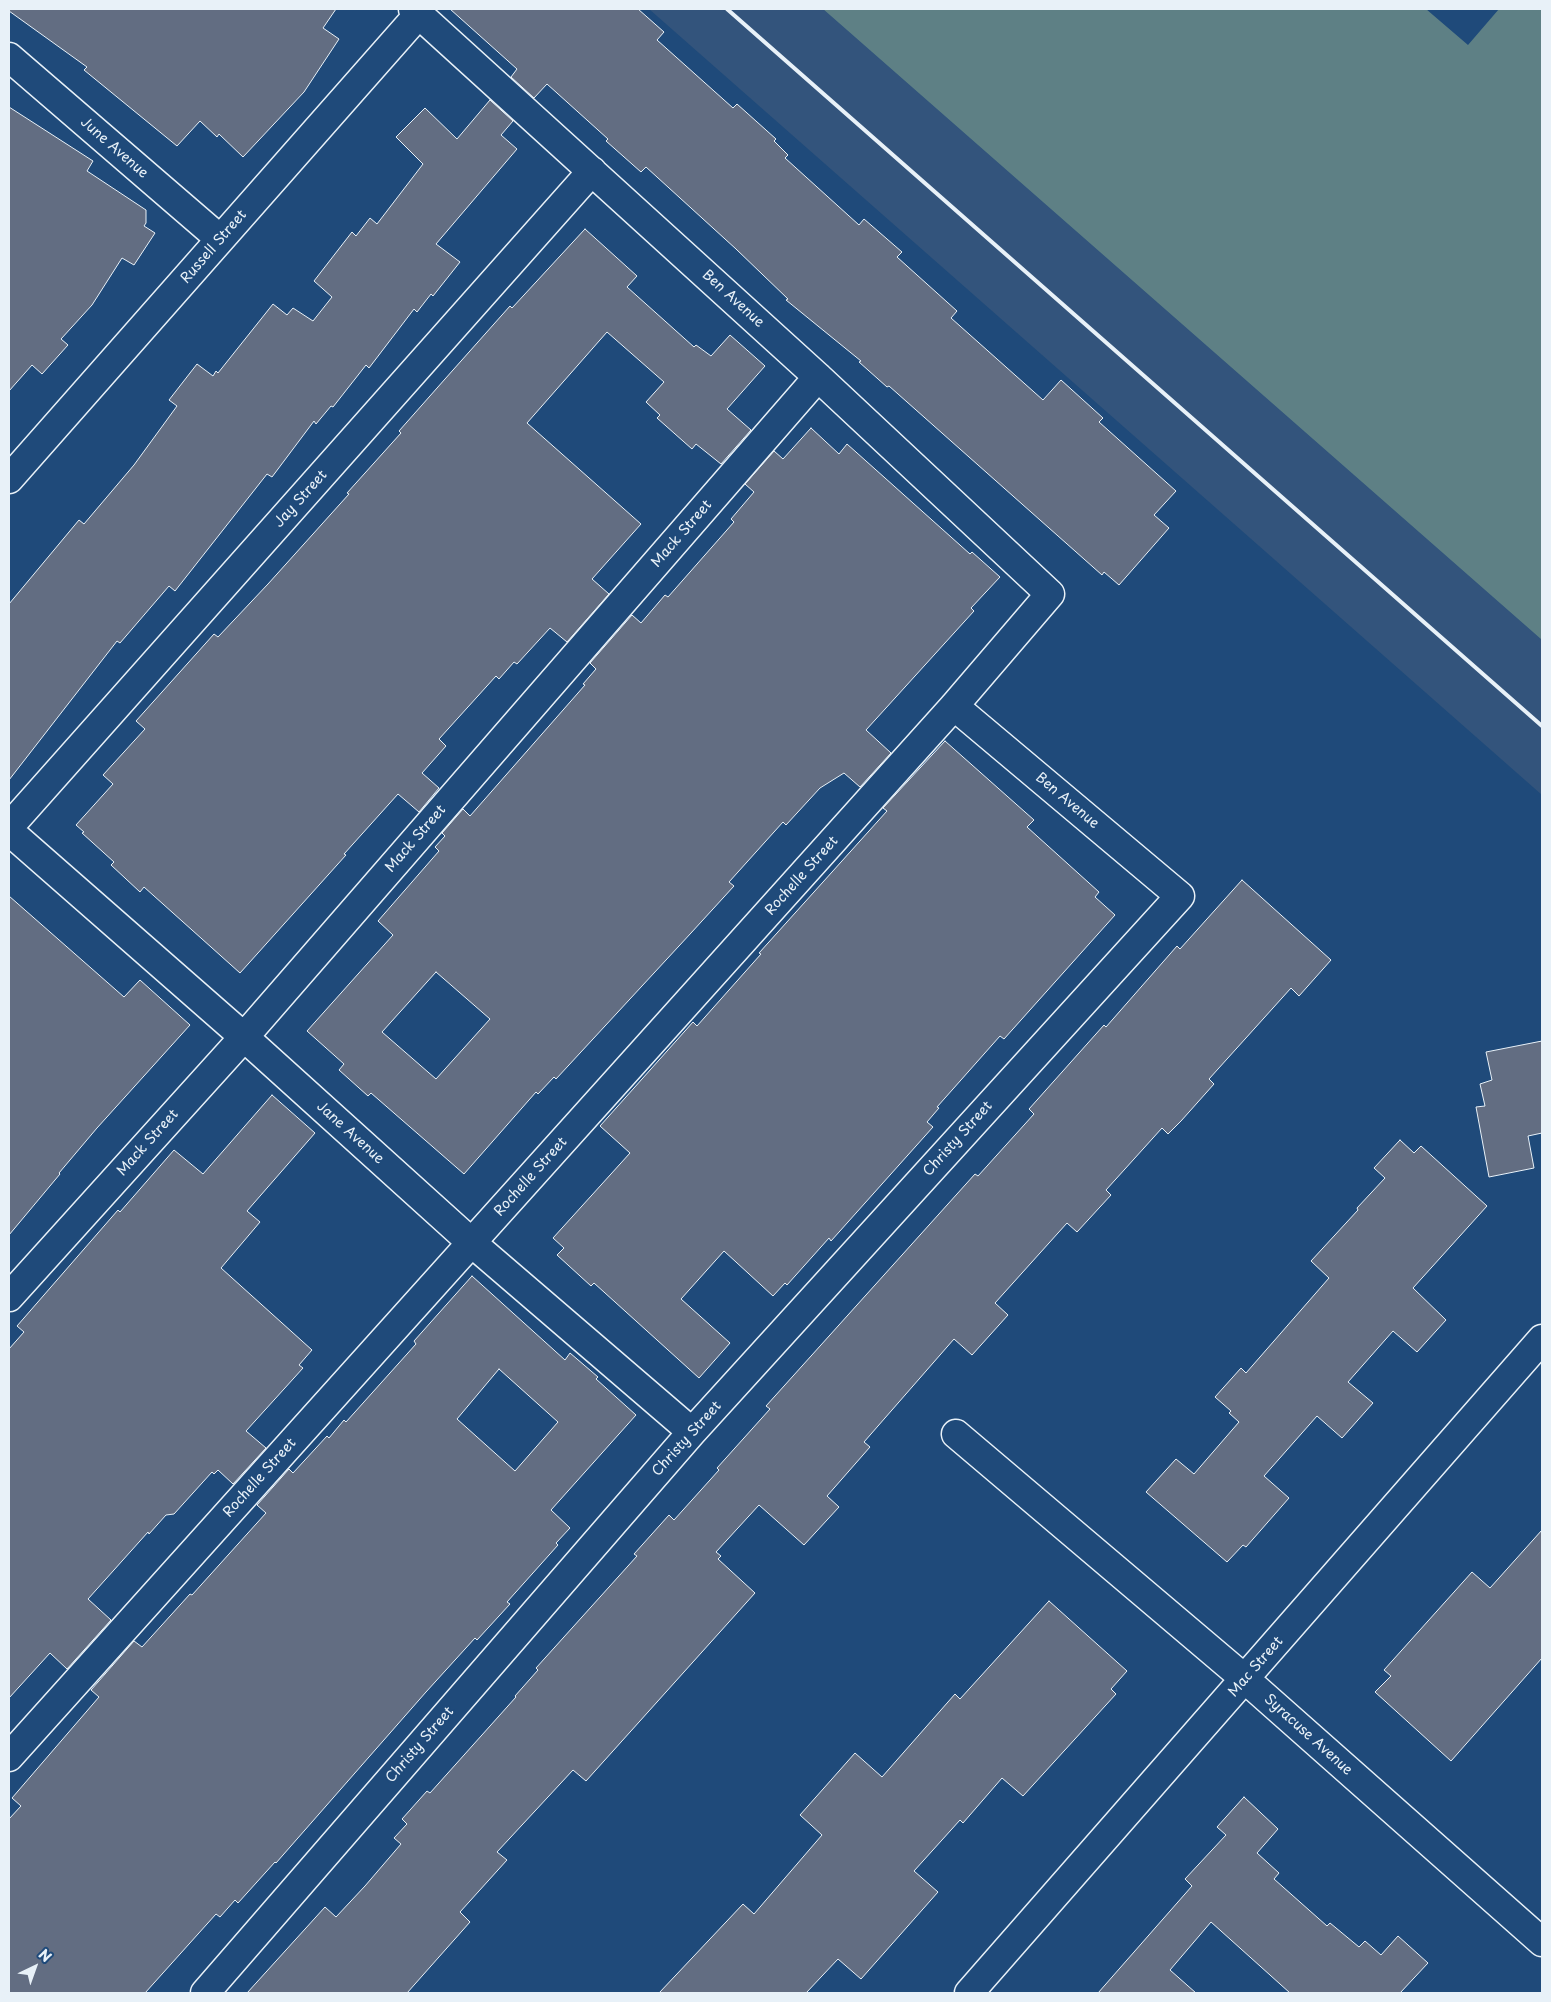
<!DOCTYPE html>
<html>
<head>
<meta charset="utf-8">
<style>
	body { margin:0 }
	#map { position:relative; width:1551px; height:2002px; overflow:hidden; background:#1f4a7a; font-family:"Playpen Sans",sans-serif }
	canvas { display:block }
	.frame { position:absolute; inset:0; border:10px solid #e8f1f8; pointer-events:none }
	.north { position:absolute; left:10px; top:1942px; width:50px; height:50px; -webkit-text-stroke:4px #1f4a7a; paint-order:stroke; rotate:42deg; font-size:14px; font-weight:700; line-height:20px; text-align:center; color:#e8f1f8 }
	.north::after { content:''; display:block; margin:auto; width:18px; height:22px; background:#e8f1f8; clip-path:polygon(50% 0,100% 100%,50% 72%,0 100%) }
</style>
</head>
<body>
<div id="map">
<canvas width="1551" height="2002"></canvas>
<div class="frame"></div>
<div class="north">N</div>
</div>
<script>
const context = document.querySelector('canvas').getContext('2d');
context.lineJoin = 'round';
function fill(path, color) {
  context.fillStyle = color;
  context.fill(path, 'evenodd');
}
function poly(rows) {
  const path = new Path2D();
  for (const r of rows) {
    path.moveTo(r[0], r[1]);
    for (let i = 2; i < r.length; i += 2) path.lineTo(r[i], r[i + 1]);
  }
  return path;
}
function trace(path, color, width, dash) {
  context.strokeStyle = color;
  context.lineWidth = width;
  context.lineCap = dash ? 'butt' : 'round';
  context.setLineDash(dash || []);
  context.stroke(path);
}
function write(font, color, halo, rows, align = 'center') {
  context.font = font + ' "Playpen Sans",sans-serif';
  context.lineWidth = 4;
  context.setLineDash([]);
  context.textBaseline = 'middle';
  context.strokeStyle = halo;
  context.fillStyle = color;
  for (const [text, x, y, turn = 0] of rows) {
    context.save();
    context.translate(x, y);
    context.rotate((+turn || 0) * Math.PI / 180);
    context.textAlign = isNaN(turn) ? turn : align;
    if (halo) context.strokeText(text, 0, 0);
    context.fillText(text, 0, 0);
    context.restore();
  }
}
fill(poly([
	[649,9,823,9,1542,640,1542,795]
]), '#33547c');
fill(poly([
	[823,9,1426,9,1468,45,1499,9,1542,9,1542,640]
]), '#5e8085');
const building = poly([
	[9,9,336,9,323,28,339,39,304,92,243,157,219,134,217,137,200,121,177,146,84,70,87,67,9,11,9,9],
	[450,9,638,9,664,32,657,40,733,108,737,104,776,139,774,141,788,155,785,158,859,225,864,219,902,252,897,257,957,311,951,318,1043,400,1061,380,1103,418,1099,422,1176,491,1154,515,1169,528,1119,585,1104,572,1102,575,889,386,887,387,859,362,861,361,786,300,788,299,736,249,646,167,641,172,606,141,608,139,547,84,534,98,511,77,517,69,450,9],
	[490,100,513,121,501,135,517,149,436,244,460,262,433,296,431,294,417,312,414,309,369,368,366,365,333,407,331,406,316,424,314,421,272,477,267,474,175,591,169,586,120,643,117,641,9,780,9,604,79,520,84,524,134,465,177,406,169,400,197,364,213,376,216,371,218,373,273,304,287,315,293,308,313,321,332,297,314,281,352,232,356,236,370,218,377,224,423,164,396,137,425,108,457,139,490,100],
	[9,107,93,161,87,171,146,210,146,223,144,226,155,233,134,265,122,258,92,305,61,339,68,345,42,374,32,365,9,391,9,107],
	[585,229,637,276,627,287,694,347,696,345,711,356,730,335,765,366,727,409,751,430,721,464,696,444,692,449,657,418,660,415,646,402,664,382,607,332,527,423,641,524,592,579,609,594,567,642,550,628,517,664,514,662,499,679,496,676,439,739,446,746,422,773,439,788,419,812,398,794,344,854,346,855,240,973,144,887,140,892,111,865,114,862,82,833,84,832,76,825,113,784,103,775,145,729,136,721,214,634,218,637,268,584,349,494,347,493,401,433,399,431,445,379,510,306,512,308,585,229],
	[811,428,839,454,847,444,970,554,972,552,1000,577,971,608,974,611,866,730,891,753,860,787,844,773,820,788,786,825,783,822,729,882,734,886,691,933,556,1079,554,1077,538,1094,536,1092,464,1174,371,1093,368,1096,339,1070,344,1064,307,1031,393,935,378,921,439,851,435,847,445,836,442,833,463,809,470,816,585,685,583,684,596,669,590,663,632,615,641,623,665,595,668,597,734,522,731,519,754,492,745,484,774,451,783,459,811,428],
	[436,972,490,1019,436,1079,382,1032,436,972],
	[945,741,1034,820,1027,827,1099,892,1095,897,1115,915,1004,1039,1000,1036,937,1107,939,1108,927,1122,933,1127,831,1241,829,1238,787,1285,785,1283,773,1296,724,1251,681,1299,730,1343,699,1378,594,1283,591,1286,557,1255,564,1248,553,1238,630,1153,600,1126,693,1022,697,1026,761,954,759,953,887,811,883,808,945,741],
	[1242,880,1331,960,1299,996,1291,988,1209,1079,1214,1084,1181,1121,1168,1134,1162,1128,1106,1190,1111,1195,1077,1232,1067,1223,995,1303,1008,1315,972,1355,954,1339,864,1442,870,1447,827,1496,839,1507,804,1545,759,1505,716,1552,721,1556,718,1559,755,1593,586,1781,573,1770,497,1852,507,1860,460,1912,470,1922,407,1993,247,1993,325,1907,336,1917,365,1886,401,1844,394,1838,407,1824,402,1819,427,1791,430,1793,516,1697,515,1696,538,1670,536,1668,637,1556,634,1554,669,1515,674,1520,719,1470,717,1468,770,1409,766,1406,975,1174,978,1176,1034,1114,1029,1109,1104,1025,1106,1027,1177,946,1180,949,1242,880],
	[9,896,124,997,140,980,190,1025,97,1128,59,1173,60,1174,9,1235,9,896],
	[1542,1041,1542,1133,1528,1136,1534,1168,1489,1177,1476,1107,1485,1106,1480,1084,1492,1080,1486,1052,1542,1041],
	[272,1095,315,1133,247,1211,260,1222,221,1268,312,1350,299,1365,303,1368,246,1431,266,1448,233,1484,218,1470,214,1474,212,1472,174,1514,166,1515,149,1534,148,1532,88,1599,111,1620,67,1669,50,1653,9,1698,9,1349,24,1332,17,1326,118,1210,120,1212,174,1150,203,1174,272,1095],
	[1400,1140,1414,1153,1421,1146,1487,1206,1413,1288,1446,1320,1417,1352,1393,1331,1348,1382,1373,1403,1342,1438,1317,1416,1264,1476,1289,1498,1246,1547,1243,1545,1227,1562,1146,1492,1176,1459,1194,1474,1239,1422,1229,1413,1231,1411,1215,1397,1241,1368,1246,1373,1329,1278,1311,1261,1358,1210,1357,1208,1385,1178,1374,1168,1400,1140],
	[472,1276,565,1360,570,1353,598,1377,596,1379,636,1415,551,1510,570,1528,556,1543,558,1545,507,1602,510,1604,477,1640,475,1638,426,1692,276,1863,275,1862,238,1903,235,1900,220,1917,216,1914,145,1993,9,1993,9,1819,21,1806,12,1798,99,1697,91,1690,134,1641,142,1647,190,1594,192,1595,266,1513,257,1505,289,1469,293,1473,327,1436,329,1438,344,1420,346,1422,416,1344,414,1341,472,1276],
	[499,1369,558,1422,515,1471,457,1419,499,1369],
	[1542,1530,1542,1658,1451,1761,1375,1692,1391,1676,1384,1670,1472,1572,1490,1588,1542,1530],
	[1049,1601,1127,1671,1111,1689,1116,1694,1023,1796,1002,1778,963,1823,960,1820,914,1871,938,1892,861,1979,838,1959,806,1993,659,1993,743,1904,754,1914,822,1835,800,1815,855,1753,882,1777,955,1694,960,1699,1049,1601],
	[1244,1797,1278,1829,1257,1853,1279,1873,1274,1879,1327,1926,1330,1923,1359,1947,1365,1941,1381,1955,1398,1936,1428,1963,1400,1993,1290,1993,1211,1922,1170,1970,1196,1993,1098,1993,1192,1886,1185,1879,1226,1835,1217,1827,1244,1797]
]);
fill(building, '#626d82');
trace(building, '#e8f1f8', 1);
const minor = poly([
	[9,57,220,239],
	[9,479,419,14],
	[9,827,592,171],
	[9,831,244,1037,472,1243,692,1432],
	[9,1297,244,1037,818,377],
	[956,1434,1245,1679,1542,1942],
	[9,1757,954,706,1050,594,818,377,413,9],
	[205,1993,692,1432,1180,896,954,706],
	[969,1993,1542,1339]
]);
trace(minor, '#e8f1f8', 31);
trace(minor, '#1f4a7a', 28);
trace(poly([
	[727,9,1542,726]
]), '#e8f1f8', 4);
write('14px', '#e8f1f8', '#1f4a7a', [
	["June Avenue",114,148,41],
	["Russell Street",214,247,-49],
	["Ben Avenue",733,299,42],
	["Jay Street",301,499,-48],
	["Mack Street",682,534,-49],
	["Ben Avenue",1067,801,40],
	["Mack Street",416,839,-49],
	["Rochelle Street",802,876,-48],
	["Jane Avenue",350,1133,42],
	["Christy Street",958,1139,-48],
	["Mack Street",148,1143,-48],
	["Rochelle Street",531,1177,-48],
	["Christy Street",687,1439,-48],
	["Rochelle Street",260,1478,-48],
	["Mac Street",1256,1667,-49],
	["Syracuse Avenue",1308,1735,42],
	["Christy Street",420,1745,-49]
]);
</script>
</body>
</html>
